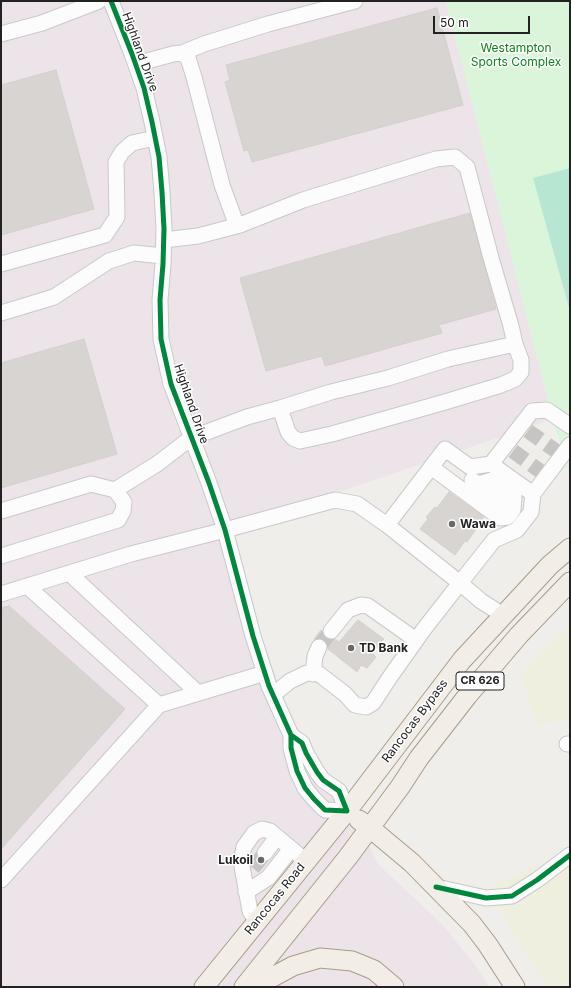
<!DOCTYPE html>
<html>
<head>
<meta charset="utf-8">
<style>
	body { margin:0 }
	#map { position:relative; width:571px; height:988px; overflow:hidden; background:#f0eeeb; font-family:Inter,sans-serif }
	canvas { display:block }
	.frame { position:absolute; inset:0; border:2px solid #222; pointer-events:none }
	.scale { position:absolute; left:433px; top:16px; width:97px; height:18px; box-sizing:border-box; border:2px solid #222; border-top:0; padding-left:5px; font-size:12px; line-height:14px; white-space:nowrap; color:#222; -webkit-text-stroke:3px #fff; paint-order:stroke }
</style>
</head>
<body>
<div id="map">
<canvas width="571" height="988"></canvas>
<div class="frame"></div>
<div class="scale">50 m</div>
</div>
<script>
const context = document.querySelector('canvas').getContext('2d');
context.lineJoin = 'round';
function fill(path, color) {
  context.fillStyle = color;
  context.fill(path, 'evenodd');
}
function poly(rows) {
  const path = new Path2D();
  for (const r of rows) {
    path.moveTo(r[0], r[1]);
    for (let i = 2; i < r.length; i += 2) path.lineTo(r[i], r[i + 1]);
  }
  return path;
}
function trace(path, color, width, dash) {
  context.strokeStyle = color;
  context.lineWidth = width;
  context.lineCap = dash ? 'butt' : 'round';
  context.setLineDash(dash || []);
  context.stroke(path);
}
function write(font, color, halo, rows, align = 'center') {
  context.font = font + ' Inter,sans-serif';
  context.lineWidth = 3;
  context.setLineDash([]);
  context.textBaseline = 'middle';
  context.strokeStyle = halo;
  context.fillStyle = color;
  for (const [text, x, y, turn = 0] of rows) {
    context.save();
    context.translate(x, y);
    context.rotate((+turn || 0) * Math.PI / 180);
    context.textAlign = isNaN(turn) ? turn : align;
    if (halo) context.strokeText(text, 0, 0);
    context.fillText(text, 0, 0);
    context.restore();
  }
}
fill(poly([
	[1,1,446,1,553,419,225,531,309,772,326,791,350,807,378,864,443,925,479,970,489,987,1,987]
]), '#ede4e9');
fill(poly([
	[570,622,570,717,537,726,520,674],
	[570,851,570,987,547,987,492,899,482,890]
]), '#efefdf');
fill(poly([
	[446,1,570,1,570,476,553,419]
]), '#daf5da');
fill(poly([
	[570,168,570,311,533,178]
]), '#b7e6d2');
const building = poly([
	[437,8,463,105,252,162,248,150,244,151,225,82,230,80,226,65,437,8],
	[56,70,94,209,1,235,1,85,56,70],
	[470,213,496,309,439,325,442,333,325,366,322,356,266,371,240,278,470,213],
	[84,339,117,454,1,488,1,363,84,339],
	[449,492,484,517,475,528,476,529,467,542,465,541,455,555,420,529,428,519,426,517,435,507,437,508,449,492],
	[9,606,125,709,1,849,1,608,9,606],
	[358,620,384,639,372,653,376,657,367,668,361,665,357,672,328,649,328,646,326,642,323,639,318,638,314,639,321,630,322,631,323,635,326,638,330,640,335,639,339,642,358,620]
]);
fill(building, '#d7d4d2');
trace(building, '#d3d0cc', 1);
trace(poly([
	[528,431,556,451],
	[513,451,540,471],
	[319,647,331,631],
	[253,868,265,853]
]), '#c7c5c3', 15, [15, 8]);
const minor = poly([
	[111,1,132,54,144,88,152,122,159,157,162,192,164,229,163,264,160,300,161,339,171,384,209,483,225,530,253,636,269,686,291,735,291,748,297,771,305,788,314,799,325,810,347,811,339,791,323,780,317,772,306,753,302,743,291,735],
	[1,34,42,23,99,1],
	[182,53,204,44,268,24,355,1],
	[136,64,173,54,182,53,188,58,194,77,222,185,237,226],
	[1,264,105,235,117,217,116,162,122,152,132,143,155,138],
	[1,313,54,297,109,261,134,253,163,256],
	[280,408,288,432,293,438,300,441,332,434,445,402,501,385,515,379,521,372,521,360,515,344],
	[491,464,532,411,547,410,570,426],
	[431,467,500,518,508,517,513,510,514,497,492,480,478,484],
	[472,480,513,510],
	[115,490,157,464,191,438,247,417,280,408,331,392,388,378,448,359,515,344,511,326,491,258,467,167,455,157,436,159,303,200,240,225,198,236,164,240],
	[533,494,570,445],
	[1,511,91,484,115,490,124,502,123,511,118,520,1,556],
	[69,573,198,693],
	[1,594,131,554,225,530,335,500,357,504,387,525,445,449,470,467,491,464,533,494,531,512,517,530,494,540,460,583,387,525],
	[331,631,348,610,361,605,368,606,416,640],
	[313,674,315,656,319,647],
	[273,695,290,681,307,673,319,674,345,694,355,705,366,707,373,703,390,677,424,629,460,583,481,601,503,615],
	[159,705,265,673],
	[567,744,570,744],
	[265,853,277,837],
	[1,880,159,705,27,586],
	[436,887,486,898,512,896,537,880,570,855],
	[246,892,268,878,291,849],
	[257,922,250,911,241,861,244,847,254,833,262,829,270,831,306,861]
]);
const major = poly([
	[359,820,369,827,412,863,472,924,488,945,515,987],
	[204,987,347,811,462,660,550,565,570,548],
	[244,987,348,857,400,787,419,758,468,695,519,635,570,582],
	[258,987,267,980,293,966,320,958,352,961,374,970,394,987]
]);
trace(minor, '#c9c8c7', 17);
trace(major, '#a79c86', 21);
trace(minor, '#fdfcfc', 15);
trace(major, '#f3ede7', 19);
trace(poly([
	[111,1,132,54,144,88,152,122,159,157,162,192,164,229,163,264,160,300,161,339,171,384,209,483,225,530,253,636,269,686,291,735,291,748,297,771,305,788,314,799,325,810,347,811,339,791,323,780,317,772,306,753,302,743,291,735],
	[436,887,486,898,512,896,537,880,570,855]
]), '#00873e', 5);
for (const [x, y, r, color] of [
	[452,524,4,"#6a6968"],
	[351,648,4,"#6a6968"],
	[261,860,4,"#6a6968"]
]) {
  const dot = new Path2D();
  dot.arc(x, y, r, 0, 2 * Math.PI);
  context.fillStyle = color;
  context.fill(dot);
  trace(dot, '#fff', 1.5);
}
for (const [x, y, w] of [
	[480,681,48]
]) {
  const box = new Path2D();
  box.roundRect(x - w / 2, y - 9, w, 18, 3);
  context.fillStyle = '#fff';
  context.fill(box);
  trace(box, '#222', 1);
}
write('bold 11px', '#222', null, [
	["CR 626",480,681]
]);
write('12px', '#0c8416', '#fff', [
	["Westampton",516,48],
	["Sports Complex",516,62]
]);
write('12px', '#222', '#fff', [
	["Highland Drive",140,52,70],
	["Highland Drive",191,404,71],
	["Rancocas Bypass",415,721,-53],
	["Rancocas Road",275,899,-51]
]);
write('bold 12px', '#222', '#fff', [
	["Wawa",460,524],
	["TD Bank",359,648],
	["Lukoil",253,860,"right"]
], 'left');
</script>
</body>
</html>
